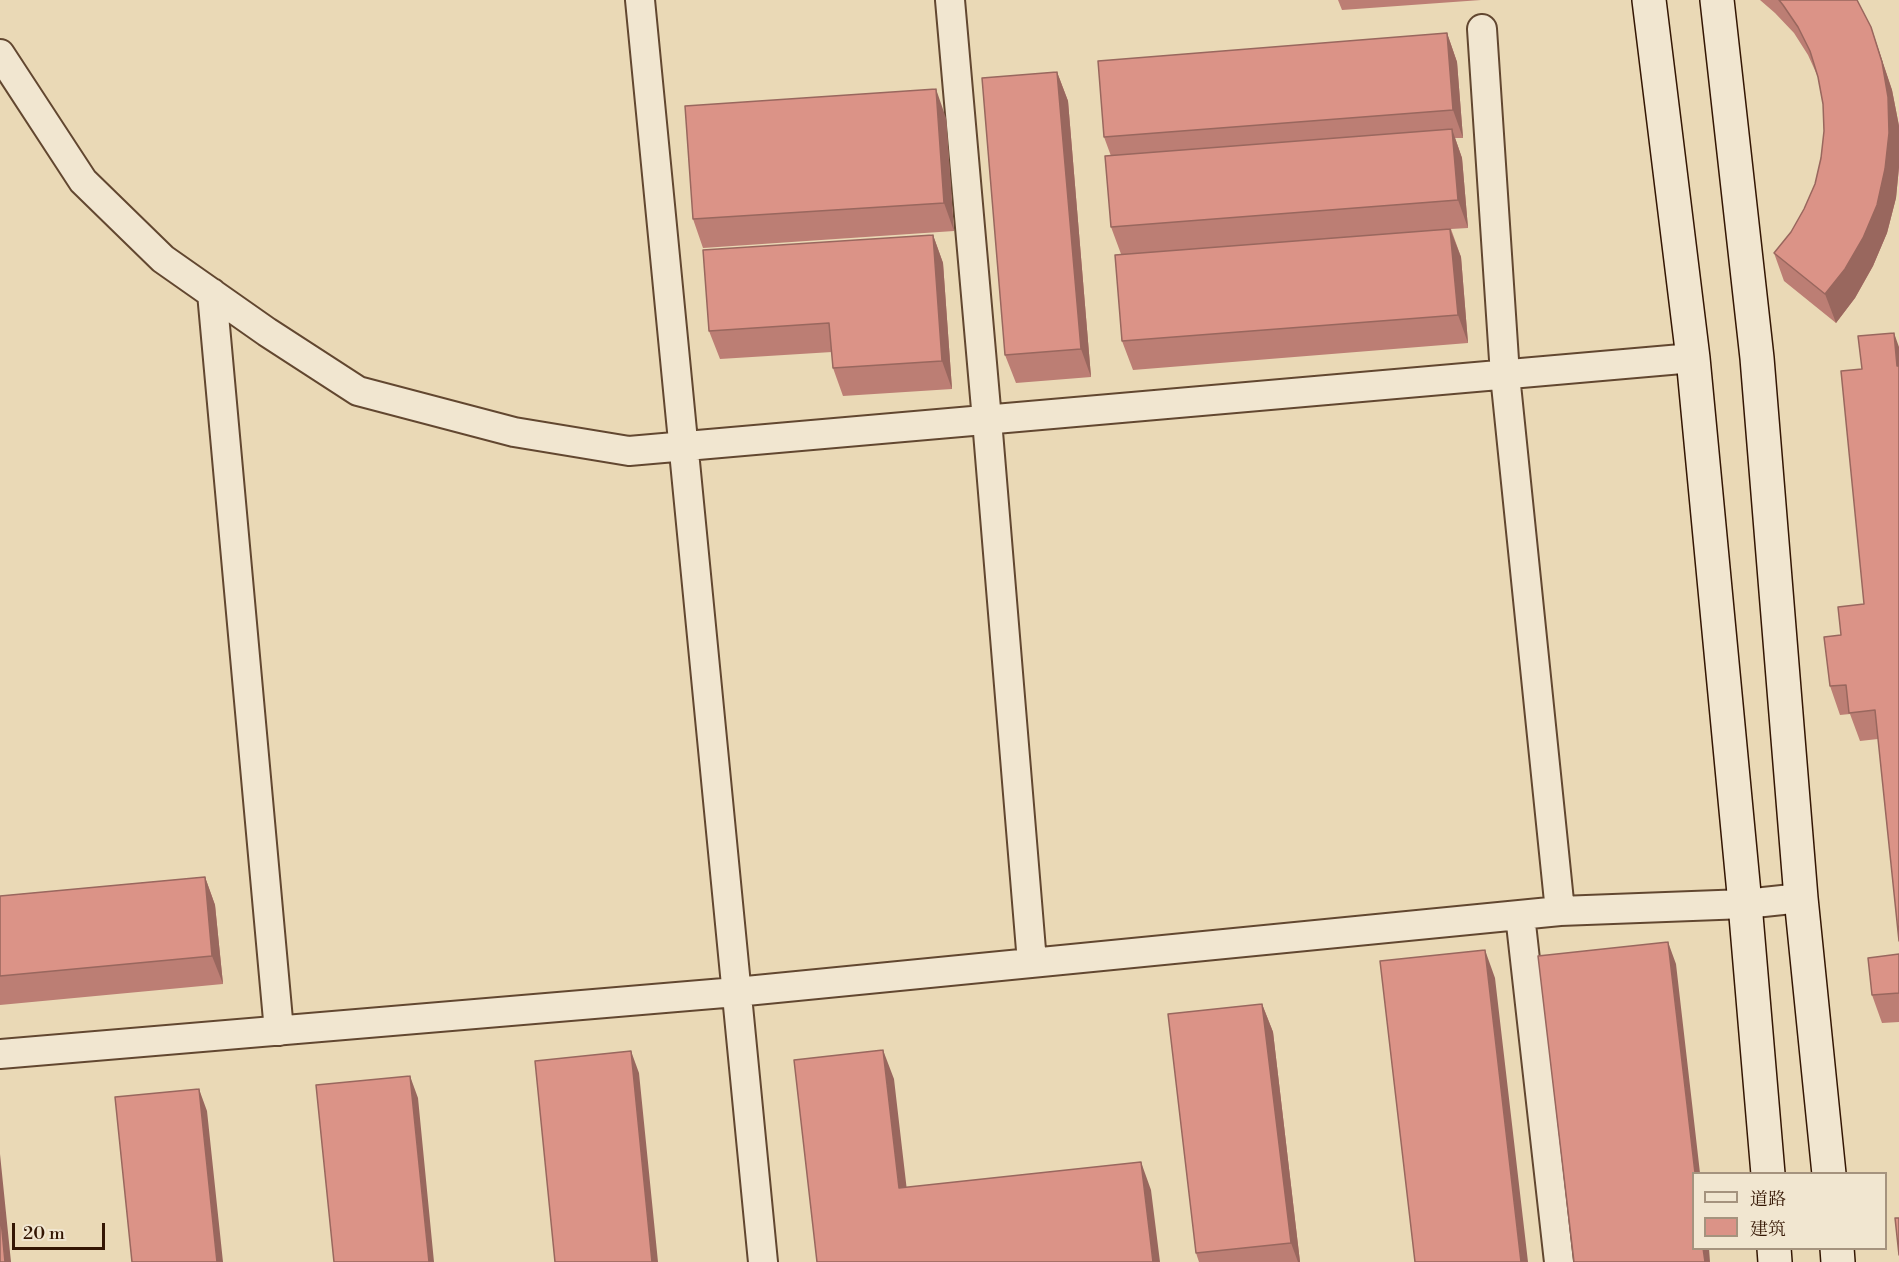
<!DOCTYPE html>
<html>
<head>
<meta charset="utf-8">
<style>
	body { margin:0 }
	#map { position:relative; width:1899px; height:1262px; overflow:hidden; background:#ead9b6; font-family:"Libre Bodoni","Noto Serif SC",serif }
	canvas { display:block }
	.legend { position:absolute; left:1692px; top:1172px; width:195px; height:78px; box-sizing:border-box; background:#f1e6d0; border:2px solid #a5937e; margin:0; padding:8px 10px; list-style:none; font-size:18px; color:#341603 }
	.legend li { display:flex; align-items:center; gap:12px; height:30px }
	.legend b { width:30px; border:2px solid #a5937e }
	.scale { position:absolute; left:12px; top:1223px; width:93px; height:27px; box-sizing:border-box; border:3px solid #341603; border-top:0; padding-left:8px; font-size:18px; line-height:21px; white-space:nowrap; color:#341603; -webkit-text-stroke:4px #f1e6d0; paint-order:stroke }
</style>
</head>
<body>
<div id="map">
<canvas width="1899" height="1262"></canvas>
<ul class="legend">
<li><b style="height:8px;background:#f1e6d0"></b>道路</li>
<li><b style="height:16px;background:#db9387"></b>建筑</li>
</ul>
<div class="scale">20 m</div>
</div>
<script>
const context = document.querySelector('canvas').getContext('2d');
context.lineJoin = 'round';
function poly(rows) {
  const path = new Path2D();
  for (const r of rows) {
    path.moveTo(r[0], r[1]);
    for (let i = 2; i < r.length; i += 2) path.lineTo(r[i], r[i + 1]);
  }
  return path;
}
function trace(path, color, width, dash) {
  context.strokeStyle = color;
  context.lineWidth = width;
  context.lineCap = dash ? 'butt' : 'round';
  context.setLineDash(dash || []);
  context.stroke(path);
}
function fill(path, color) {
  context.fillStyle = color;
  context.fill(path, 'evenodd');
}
const street = poly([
	[640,0,763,1262],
	[950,0,987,420,1032,962],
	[1482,29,1505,375,1560,911],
	[0,54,83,181,163,259,267,332,358,391,514,432,629,451,1693,358],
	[212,293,279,1031],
	[1520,915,1559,1262],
	[0,1054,736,992,1560,911,1745,904,1801,898]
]);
const secondary = poly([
	[1649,0,1693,358,1745,904,1768,1174],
	[1717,0,1757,358,1801,898,1829,1174],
	[1774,1248,1775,1262],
	[1837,1248,1838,1262]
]);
trace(street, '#624730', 32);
trace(secondary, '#341603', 36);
trace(street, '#f1e6d0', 28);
trace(secondary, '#f1e6d0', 33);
fill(poly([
	[1338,0,1481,0,1342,10],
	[1760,0,1857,0,1871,27,1892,90,1899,126,1899,167,1896,198,1887,233,1873,266,1855,298,1836,323,1784,281,1774,253,1791,232,1804,209,1815,184,1821,158,1824,131,1823,104,1818,77,1808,55,1794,33,1775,13],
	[1447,33,1457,62,1463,138,1455,138,1462,158,1468,228,1451,229,1461,257,1468,343,1133,370,1122,341,1121,254,1111,227,1111,156,1104,137],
	[1057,72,1068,101,1091,377,1016,383,1005,355],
	[946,118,954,231,703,248,693,219],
	[933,235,943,263,952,389,843,396,833,368,832,352,720,359,709,331],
	[1894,333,1878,739,1860,741,1850,714,1840,715,1830,686,1841,635,1864,604],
	[205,877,215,905,223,984,0,1005,0,896],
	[1899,954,1899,1022,1882,1023,1872,995],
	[1262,1004,1273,1032,1300,1262,1199,1262,1196,1253]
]), '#bc7e74');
fill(poly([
	[1871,27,1892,90,1899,126,1899,167,1896,198,1887,233,1873,266,1855,298,1836,323,1825,294],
	[1447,33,1457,62,1463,138,1453,110],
	[1057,72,1068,101,1091,377,1081,349],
	[936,89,946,118,954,231,944,203],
	[1452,129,1462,158,1468,228,1458,200],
	[1450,229,1461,257,1468,343,1458,315],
	[933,235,943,263,952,389,942,361],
	[1894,333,1899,347,1899,372,1897,366],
	[205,877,215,905,223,984,212,956],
	[1668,942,1676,964,1700,1173,1695,1173],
	[1485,950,1495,978,1528,1262,1521,1262],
	[1262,1004,1273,1032,1300,1262,1298,1262,1291,1243],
	[883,1050,894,1079,910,1217,899,1188],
	[631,1051,639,1073,658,1262,652,1262],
	[410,1076,418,1098,434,1262,429,1262],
	[199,1089,207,1111,223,1262,217,1262],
	[0,1154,11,1262,5,1262,0,1210],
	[1141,1162,1151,1190,1160,1262,1153,1262],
	[1703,1248,1709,1248,1710,1262,1705,1262]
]), '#99675e');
const building = poly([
	[1779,0,1857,0,1871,27,1882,62,1888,97,1889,133,1885,169,1877,205,1863,238,1845,269,1825,294,1774,253,1791,232,1804,209,1815,184,1821,158,1824,131,1823,104,1818,77,1810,51,1798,27,1783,5,1779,0],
	[1447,33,1453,110,1104,137,1098,61,1447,33],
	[1057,72,1081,349,1005,355,982,78,1057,72],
	[936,89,944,203,693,219,685,106,936,89],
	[1452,129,1458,200,1111,227,1105,156,1452,129],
	[1450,229,1458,315,1122,341,1115,255,1450,229],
	[933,235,942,361,833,368,829,323,709,331,703,250,933,235],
	[1894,333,1897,366,1899,366,1899,941,1875,710,1849,713,1846,685,1830,686,1824,637,1841,635,1838,607,1864,604,1841,371,1862,369,1858,336,1894,333],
	[205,877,212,956,0,976,0,896,205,877],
	[1668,942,1695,1173,1694,1173,1694,1248,1703,1248,1705,1262,1574,1262,1538,956,1668,942],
	[1485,950,1521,1262,1415,1262,1380,961,1485,950],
	[1899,954,1899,993,1872,995,1868,958,1899,954],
	[1262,1004,1291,1243,1196,1253,1168,1014,1262,1004],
	[883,1050,899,1188,1141,1162,1153,1262,817,1262,794,1060,883,1050],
	[631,1051,652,1262,555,1262,535,1061,631,1051],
	[410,1076,429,1262,334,1262,316,1085,410,1076],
	[199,1089,217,1262,132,1262,115,1097,199,1089],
	[0,1210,5,1262,0,1262,0,1210],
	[1895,1218,1899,1218,1899,1255,1895,1218]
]);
fill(building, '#db9387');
trace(building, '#99675e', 1.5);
</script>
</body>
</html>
